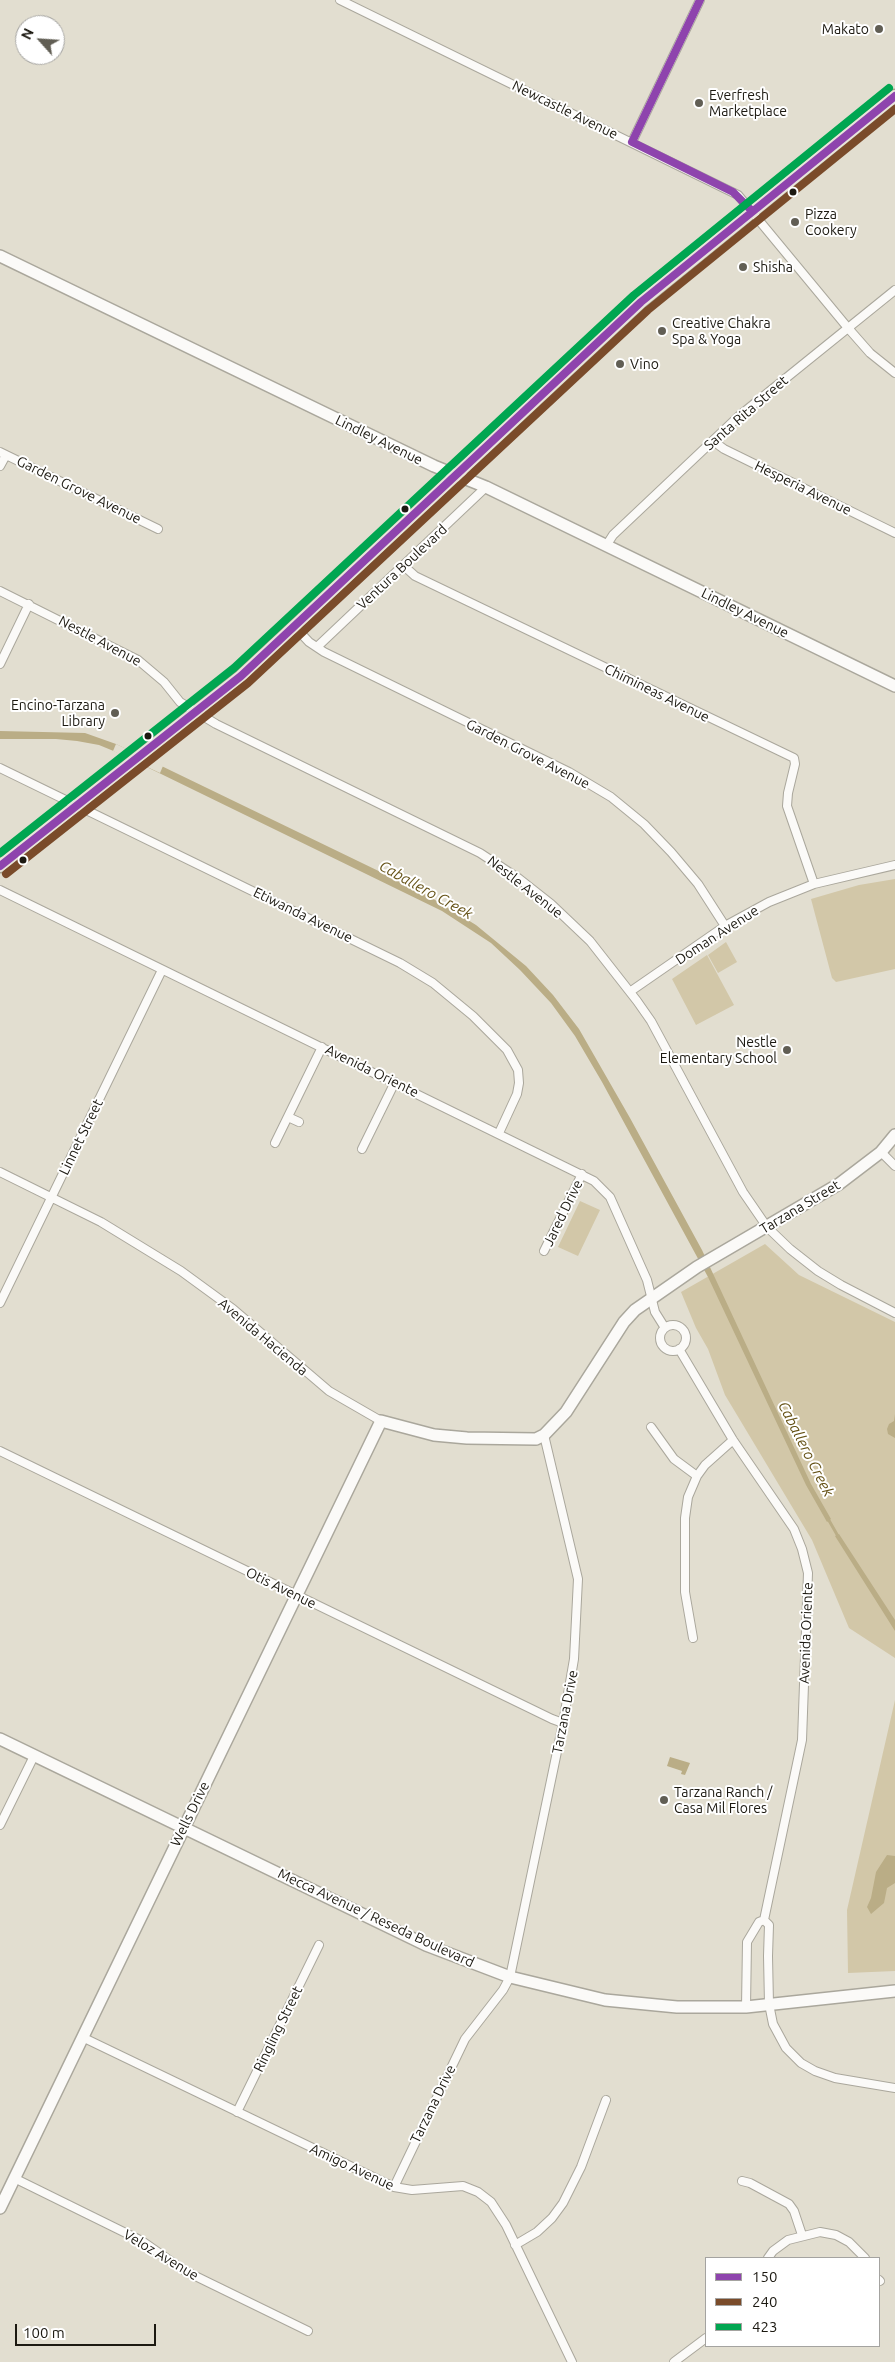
<!DOCTYPE html>
<html>
<head>
<meta charset="utf-8">
<style>
	body { margin:0 }
	#map { position:relative; width:895px; height:2362px; overflow:hidden; background:#e2ded0; font-family:Ubuntu,sans-serif }
	canvas { display:block }
	.legend { position:absolute; left:705px; top:2257px; width:175px; height:90px; box-sizing:border-box; background:#fff; border:1px solid #a4a3a0; margin:0; padding:6px 9px; list-style:none; font-size:15px; color:#1c1911 }
	.legend li { display:flex; align-items:center; gap:10px; height:25px }
	.legend b { width:25px; border:1px solid #a4a3a0 }
	.north { position:absolute; left:15px; top:15px; width:50px; height:50px; box-sizing:border-box; background:#fff; border:1px solid #a4a3a0; border-radius:50%; rotate:296deg; font-size:14px; font-weight:700; line-height:20px; text-align:center; color:#1c1911 }
	.north::after { content:''; display:block; margin:auto; width:18px; height:22px; background:#615e54; clip-path:polygon(50% 0,100% 100%,50% 72%,0 100%) }
	.scale { position:absolute; left:15px; top:2324px; width:141px; height:22px; box-sizing:border-box; border:2px solid #1c1911; border-top:0; padding-left:6px; font-size:15px; line-height:18px; white-space:nowrap; color:#1c1911; -webkit-text-stroke:4px #fff; paint-order:stroke }
</style>
</head>
<body>
<div id="map">
<canvas width="895" height="2362"></canvas>
<ul class="legend">
<li><b style="height:6px;background:#8e44ad"></b>150</li>
<li><b style="height:6px;background:#7a4b2a"></b>240</li>
<li><b style="height:6px;background:#00a651"></b>423</li>
</ul>
<div class="north">N</div>
<div class="scale">100 m</div>
</div>
<script>
const context = document.querySelector('canvas').getContext('2d');
context.lineJoin = 'round';
function fill(path, color) {
  context.fillStyle = color;
  context.fill(path, 'evenodd');
}
function poly(rows) {
  const path = new Path2D();
  for (const r of rows) {
    if (r.length === 3) {
      path.moveTo(r[0] + r[2], r[1]);
      path.arc(r[0], r[1], r[2], 0, 2 * Math.PI);
      continue;
    }
    path.moveTo(r[0], r[1]);
    for (let i = 2; i < r.length; i += 2) path.lineTo(r[i], r[i + 1]);
  }
  return path;
}
function trace(path, color, width, dash) {
  context.strokeStyle = color;
  context.lineWidth = width;
  context.lineCap = dash ? 'butt' : 'round';
  context.setLineDash(dash || []);
  context.stroke(path);
}
function write(font, color, halo, rows, align = 'center') {
  context.font = font + ' Ubuntu,sans-serif';
  context.lineWidth = 4;
  context.setLineDash([]);
  context.textBaseline = 'middle';
  context.strokeStyle = halo;
  context.fillStyle = color;
  for (const [text, x, y, turn = 0] of rows) {
    context.save();
    context.translate(x, y);
    context.rotate((+turn || 0) * Math.PI / 180);
    context.textAlign = isNaN(turn) ? turn : align;
    if (halo) context.strokeText(text, 0, 0);
    context.fillText(text, 0, 0);
    context.restore();
  }
}
fill(poly([
	[895,879,895,969,836,982,832,978,811,899,859,885],
	[726,942,737,962,718,973,708,955],
	[707,955,734,1005,696,1025,672,979],
	[580,1201,600,1210,578,1256,558,1247],
	[765,1244,799,1275,895,1322,895,1658,849,1628,812,1540,725,1395,708,1349,696,1328,681,1292],
	[895,1700,895,1971,848,1973,847,1910]
]), '#d2c7a8');
fill(poly([
	[0,731,85,733,116,744,422,892,476,925,526,966,553,995,579,1029,630,1118,702,1250,811,1484,831,1519,827,1522,806,1485,708,1277,602,1082,575,1036,551,1003,520,970,491,943,442,911,116,752,99,745,77,741,56,739,0,739],
	[895,1414,895,1438,888,1434,887,1429,889,1424,894,1421],
	[839,1534,895,1620,895,1631,835,1536],
	[670,1757,690,1763,685,1775,681,1774,682,1771,667,1766],
	[887,1855,895,1856,895,1883,887,1888,884,1903,871,1914,867,1907,871,1898,876,1872]
]), '#baad86');
fill(poly([
	[116,744,163,766,160,773,113,751]
]), '#e2ded0');
trace(poly([
	[827,1517,839,1538]
]), '#baad86', 3);
const street = poly([
	[340,0,738,195,848,328,870,353,895,373],
	[632,142,700,0],
	[713,441,724,449,895,533],
	[0,452,158,529],
	[0,466,6,455],
	[606,546,613,535,739,416,895,290],
	[404,566,415,576,794,758,795,764,788,793,787,806,814,884],
	[0,591,138,660,164,682,180,702,216,724,480,853,518,878,551,904,590,941,637,1001,651,1021,743,1192,767,1227,790,1249,818,1271,841,1285,895,1313],
	[295,627,309,642,324,652,569,772,611,797,644,824,671,852,698,884,725,926],
	[317,647,486,487],
	[0,664,29,604],
	[0,768,400,963,433,983,473,1016,507,1050,518,1070,519,1083,517,1094,499,1133],
	[0,890,594,1181,610,1197,647,1280,655,1312,665,1328],
	[631,991,725,926,769,902,814,884,895,865],
	[288,1117,299,1122],
	[275,1143,322,1047],
	[362,1149,395,1082],
	[881,1152,895,1166],
	[0,1172,101,1222,181,1271,233,1309,329,1391,381,1421],
	[544,1251,582,1174],
	[0,1303,162,970],
	[673,1338,13],
	[679,1349,733,1440,794,1529,802,1549,808,1573,802,1740,764,1920,759,1922,747,1942,746,2007],
	[651,1427,674,1459,697,1476],
	[0,1451,552,1719,563,1723],
	[693,1638,685,1592,685,1518,688,1497,697,1476,705,1465,733,1440],
	[0,1825,34,1756],
	[764,1920,769,1925,768,1956,769,2004,773,2024,786,2048,801,2063,815,2071,835,2078,895,2088],
	[82,2037,394,2187,412,2190,463,2186,478,2192,491,2202,506,2225,572,2362],
	[237,2112,319,1945],
	[14,2178,142,2241,185,2271,308,2331],
	[742,2181,750,2183,789,2204,794,2211,802,2235],
	[394,2187,465,2039,503,1990,510,1977,563,1723,574,1659,578,1579,544,1435],
	[515,2245,537,2232,552,2218,563,2203,581,2167,606,2100],
	[768,2258,773,2251,788,2240,820,2232,836,2235,849,2242,865,2258],
	[879,2280,880,2281],
	[674,2362,706,2338]
]);
const secondary = poly([
	[0,256,434,466,486,487,895,686],
	[0,1739,426,1945,510,1977,605,2000,677,2007,746,2007,895,1991],
	[0,2208,381,1421,434,1435,467,1438,536,1439,544,1435,566,1412,624,1322,635,1310,697,1267,839,1184,881,1152,895,1135]
]);
const primary = poly([
	[0,866,241,676,641,302,895,96]
]);
trace(street, '#aaa79c', 10);
trace(secondary, '#aaa79c', 14);
trace(primary, '#a69f8b', 15);
trace(street, '#fbfaf8', 8);
trace(secondary, '#fbfaf8', 11);
trace(primary, '#e9e5db', 12);
trace(poly([
	[700,0,632,142,733,192,752,211],
	[0,866,241,676,641,302,895,96]
]), '#8e44ad', 8);
trace(poly([
	[6,874,248,683,648,310,895,109]
]), '#7a4b2a', 8);
trace(poly([
	[0,853,234,668,634,295,889,88]
]), '#00a651', 8);
for (const [x, y, r, color] of [
	[879,29,5,"#615e54"],
	[699,103,5,"#615e54"],
	[793,192,4.5,"#1c1911"],
	[795,222,5,"#615e54"],
	[743,267,5,"#615e54"],
	[662,331,5,"#615e54"],
	[620,364,5,"#615e54"],
	[405,509,4.5,"#1c1911"],
	[115,713,5,"#615e54"],
	[148,736,4.5,"#1c1911"],
	[23,860,4.5,"#1c1911"],
	[787,1050,5,"#615e54"],
	[664,1800,5,"#615e54"]
]) {
  const dot = new Path2D();
  dot.arc(x, y, r, 0, 2 * Math.PI);
  context.fillStyle = color;
  context.fill(dot);
  trace(dot, '#fff', 2);
}
write('14px', '#1c1911', '#fff', [
	["Makato",869,29,"right"],
	["Everfresh",709,95],
	["Marketplace",709,111],
	["Pizza",805,214],
	["Cookery",805,230],
	["Shisha",753,267],
	["Creative Chakra",672,323],
	["Spa & Yoga",672,339],
	["Vino",630,364],
	["Encino-Tarzana",105,705,"right"],
	["Library",105,721,"right"],
	["Nestle",777,1042,"right"],
	["Elementary School",777,1058,"right"],
	["Tarzana Ranch /",674,1792],
	["Casa Mil Flores",674,1808]
], 'left');
write('14px', '#1c1911', '#fff', [
	["Newcastle Avenue",565,110,26],
	["Santa Rita Street",746,413,-41],
	["Lindley Avenue",379,440,26],
	["Hesperia Avenue",803,488,26],
	["Garden Grove Avenue",79,490,26],
	["Ventura Boulevard",402,567,-43],
	["Lindley Avenue",745,613,26],
	["Nestle Avenue",100,641,28],
	["Chimineas Avenue",657,693,26],
	["Garden Grove Avenue",528,754,27],
	["Nestle Avenue",525,887,38],
	["Etiwanda Avenue",303,915,26],
	["Doman Avenue",717,935,-33],
	["Avenida Oriente",372,1071,26],
	["Linnet Street",81,1137,-64],
	["Tarzana Street",800,1207,-31],
	["Jared Drive",563,1213,-64],
	["Avenida Hacienda",263,1337,40],
	["Otis Avenue",281,1588,26],
	["Avenida Oriente",806,1633,-88],
	["Tarzana Drive",565,1712,-79],
	["Wells Drive",190,1814,-64],
	["Mecca Avenue / Reseda Boulevard",376,1918,25],
	["Ringling Street",278,2029,-64],
	["Tarzana Drive",433,2104,-64],
	["Amigo Avenue",352,2167,25],
	["Veloz Avenue",161,2255,31]
]);
write('italic 15px', '#665317', '#fff', [
	["Caballero Creek",426,890,29],
	["Caballero Creek",806,1449,63]
]);
</script>
</body>
</html>
